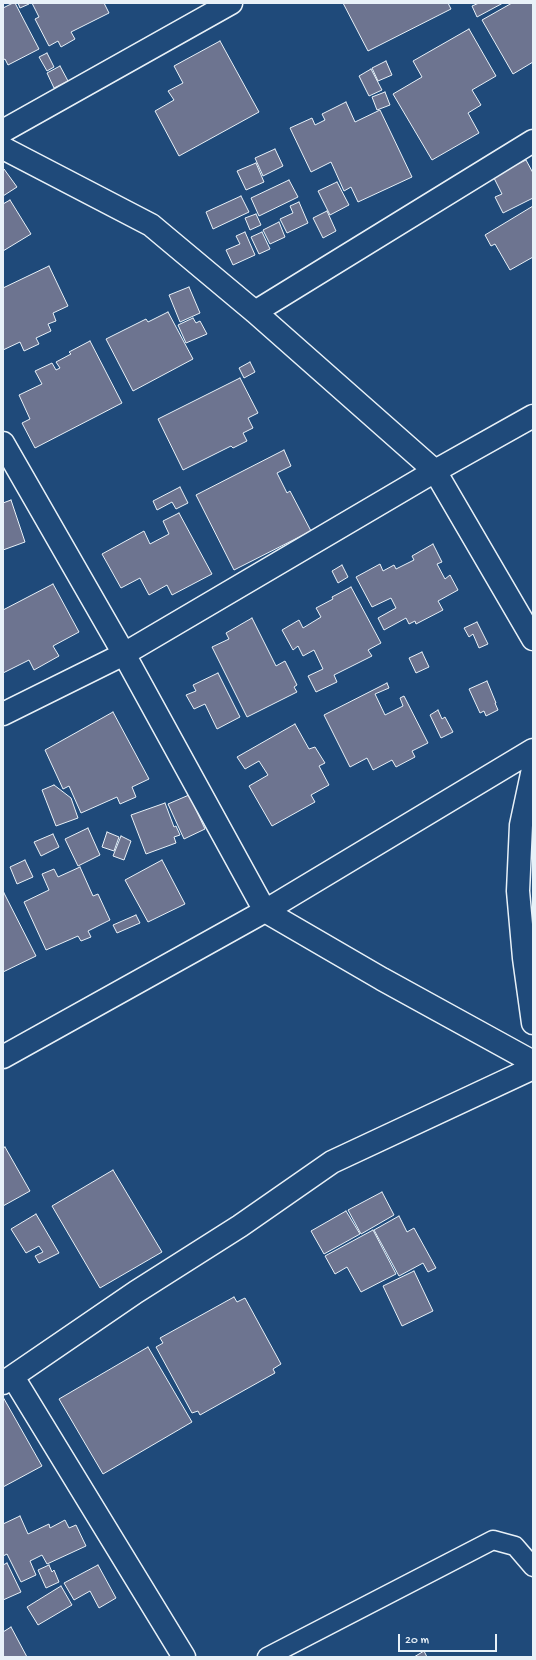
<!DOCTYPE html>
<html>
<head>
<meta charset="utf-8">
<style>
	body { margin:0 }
	#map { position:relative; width:536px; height:1660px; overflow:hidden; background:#1f4a7a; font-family:"Gochi Hand",sans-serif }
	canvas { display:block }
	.frame { position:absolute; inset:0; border:4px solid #e8f1f8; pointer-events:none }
	.scale { position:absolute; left:398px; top:1634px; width:99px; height:18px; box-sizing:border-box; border:2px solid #e8f1f8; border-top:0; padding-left:5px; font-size:12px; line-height:14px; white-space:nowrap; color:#e8f1f8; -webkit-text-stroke:3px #1f4a7a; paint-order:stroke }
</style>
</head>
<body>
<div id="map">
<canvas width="536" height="1660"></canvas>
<div class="frame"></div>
<div class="scale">20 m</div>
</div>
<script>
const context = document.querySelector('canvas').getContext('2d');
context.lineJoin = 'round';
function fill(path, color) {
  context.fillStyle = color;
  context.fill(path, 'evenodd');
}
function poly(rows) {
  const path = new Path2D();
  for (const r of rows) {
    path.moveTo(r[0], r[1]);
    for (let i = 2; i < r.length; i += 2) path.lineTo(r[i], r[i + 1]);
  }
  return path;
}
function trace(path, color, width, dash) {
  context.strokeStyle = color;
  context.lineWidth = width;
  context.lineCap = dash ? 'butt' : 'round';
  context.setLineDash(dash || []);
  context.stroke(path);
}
const building = poly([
	[13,3,15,3,39,49,8,65,5,59,3,60,3,8,13,3],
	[18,3,29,3,29,4,20,8,18,3],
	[32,3,104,3,109,13,71,32,75,39,61,47,58,41,49,46,35,19,39,17,32,3],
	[343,3,448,3,451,9,368,51,343,3],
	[479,3,503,3,477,17,472,6,479,3],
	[512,3,533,3,533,62,513,74,482,20,512,3],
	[469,29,496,76,472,90,481,105,468,113,479,133,432,160,393,94,422,77,413,61,469,29],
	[220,41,259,112,179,156,155,111,174,100,168,91,183,83,174,66,220,41],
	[47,53,54,67,47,71,39,57,47,53],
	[386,61,392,75,378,81,372,68,386,61],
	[60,66,68,81,54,88,47,73,60,66],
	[371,69,382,90,369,96,359,76,371,69],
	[385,92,390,105,377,110,372,97,385,92],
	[346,102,355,122,380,110,412,177,358,202,351,187,344,191,331,162,311,172,290,128,312,118,315,125,325,120,322,114,346,102],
	[275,149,283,166,263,176,255,158,275,149],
	[526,160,533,173,533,198,503,213,495,197,502,194,493,176,526,160],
	[256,163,264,182,246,190,237,171,256,163],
	[3,169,4,169,17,187,3,196,3,169],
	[289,180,298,197,259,216,251,198,289,180],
	[337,182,349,205,330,215,318,191,337,182],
	[241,196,249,212,213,229,206,212,241,196],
	[10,200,31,234,3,251,3,204,10,200],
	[299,202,308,223,287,233,280,219,293,213,290,206,299,202],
	[533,206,533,257,510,270,495,244,491,246,485,235,533,206],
	[327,211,336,231,323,238,313,218,327,211],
	[256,214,261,225,250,230,245,218,256,214],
	[279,222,285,237,270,244,263,230,279,222],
	[245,232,255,255,233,265,226,250,240,244,236,236,245,232],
	[262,232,270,249,259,254,251,237,262,232],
	[49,266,68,306,53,313,56,321,48,324,51,331,36,338,39,344,24,351,20,342,3,350,3,288,49,266],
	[189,287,200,313,180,322,169,295,189,287],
	[168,312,193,359,133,391,106,339,146,319,148,322,168,312],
	[193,318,196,323,200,321,207,334,186,343,178,325,193,318],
	[90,341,122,403,35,448,22,423,30,419,19,395,42,384,35,371,52,363,56,370,60,368,56,362,71,354,69,352,90,341],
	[250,362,255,372,244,378,239,368,250,362],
	[240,378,258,413,248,418,253,428,243,433,247,441,233,448,231,446,183,470,158,419,240,378],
	[284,450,291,466,277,473,287,493,290,491,311,531,234,570,196,495,284,450],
	[180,487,188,503,176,509,172,502,157,510,153,501,180,487],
	[11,500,25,542,3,550,3,503,11,500],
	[179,513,212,574,172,595,167,585,149,595,140,578,121,588,102,554,144,531,150,544,169,534,163,521,179,513],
	[433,544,442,562,437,564,445,579,450,575,458,590,438,601,443,610,416,624,415,621,409,624,406,618,384,630,378,618,396,608,391,598,372,607,356,577,380,564,383,571,394,565,396,569,414,560,412,556,433,544],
	[342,565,348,577,338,583,332,571,342,565],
	[53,584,79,632,53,646,59,656,34,670,29,660,3,673,3,610,53,584],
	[351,587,381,643,368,650,372,656,334,675,337,682,316,692,308,676,323,669,314,650,303,656,298,646,293,650,282,630,299,620,303,628,321,617,316,608,333,599,332,597,351,587],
	[252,618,276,666,285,661,297,685,294,687,297,692,247,717,212,647,229,639,226,633,252,618],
	[477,622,488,644,479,648,473,634,469,637,464,628,477,622],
	[422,652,429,667,416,673,409,658,422,652],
	[218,673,240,717,217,729,205,704,194,709,186,695,196,691,193,685,218,673],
	[487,681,496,703,495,703,498,710,486,716,484,711,480,713,469,689,487,681],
	[387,683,389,688,375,694,385,715,403,706,400,698,404,696,428,743,412,751,415,757,396,767,392,760,373,770,367,758,350,767,324,715,387,683],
	[438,710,442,719,445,717,453,732,441,738,430,715,438,710],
	[113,712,149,779,132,787,136,797,120,804,117,797,81,813,69,786,63,789,45,750,113,712],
	[295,724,309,749,315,747,325,763,319,766,329,785,311,795,315,802,272,826,249,786,268,775,259,761,245,769,237,757,295,724],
	[54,785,71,798,78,818,56,826,42,790,54,785],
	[189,795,205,829,184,839,168,804,189,795],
	[165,803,174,827,176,826,180,835,174,837,176,843,146,854,131,815,165,803],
	[88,828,100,855,78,866,65,839,88,828],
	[107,832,119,837,114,851,102,847,107,832],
	[53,834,59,847,41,856,34,842,53,834],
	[121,836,131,841,124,860,113,856,121,836],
	[25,860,33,877,17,884,10,867,25,860],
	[162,860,185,904,148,922,125,880,162,860],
	[80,867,93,896,98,894,110,920,88,931,91,937,81,941,78,936,46,950,24,902,49,890,42,874,54,869,58,877,80,867],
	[4,893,36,956,3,972,3,894,4,893],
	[136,915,140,923,117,933,113,925,136,915],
	[5,1147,30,1191,3,1206,3,1148,5,1147],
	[113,1170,162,1252,100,1288,52,1206,113,1170],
	[382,1192,394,1215,361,1234,348,1210,382,1192],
	[346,1211,360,1234,324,1254,311,1231,346,1211],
	[36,1214,59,1253,39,1263,35,1256,43,1252,39,1246,26,1253,11,1229,36,1214],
	[399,1216,407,1232,414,1228,436,1268,428,1272,423,1263,399,1276,374,1230,399,1216],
	[373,1230,396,1274,361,1292,347,1267,335,1274,325,1256,373,1230],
	[414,1271,433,1311,402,1326,383,1286,414,1271],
	[234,1297,237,1302,245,1298,281,1364,273,1369,275,1373,200,1415,198,1411,192,1413,156,1347,163,1343,160,1338,234,1297],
	[148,1347,192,1422,103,1474,59,1399,148,1347],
	[3,1397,42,1466,3,1487,3,1397],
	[20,1516,28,1534,49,1524,50,1528,65,1520,69,1528,76,1525,86,1546,47,1564,42,1555,30,1561,36,1575,21,1582,7,1554,3,1556,3,1524,20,1516],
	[7,1563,21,1592,3,1600,3,1565,7,1563],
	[49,1565,52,1572,54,1570,59,1582,46,1588,38,1570,49,1565],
	[98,1565,116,1598,99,1608,90,1591,74,1600,64,1583,98,1565],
	[61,1586,72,1605,38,1625,27,1607,61,1586],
	[11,1627,27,1657,3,1657,3,1632,11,1627],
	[424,1651,427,1657,414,1657,424,1651]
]);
fill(building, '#6d7490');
trace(building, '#e8f1f8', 1);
const lane = poly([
	[267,1657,493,1540,515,1546,533,1567]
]);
const street = poly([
	[3,131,231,3],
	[3,148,151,225,255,312,435,471,533,639],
	[255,312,533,141],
	[3,443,124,654,265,911,382,979,533,1062],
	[3,714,124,654,435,471,533,416],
	[533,769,521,825,518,891,524,958,533,1023],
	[3,1057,265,911,533,750],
	[13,1377,184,1657],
	[3,1383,136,1292,240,1226,332,1162,533,1068]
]);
trace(lane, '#e8f1f8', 21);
trace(street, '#e8f1f8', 25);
trace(lane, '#1f4a7a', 18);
trace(street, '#1f4a7a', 22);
</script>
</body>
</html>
